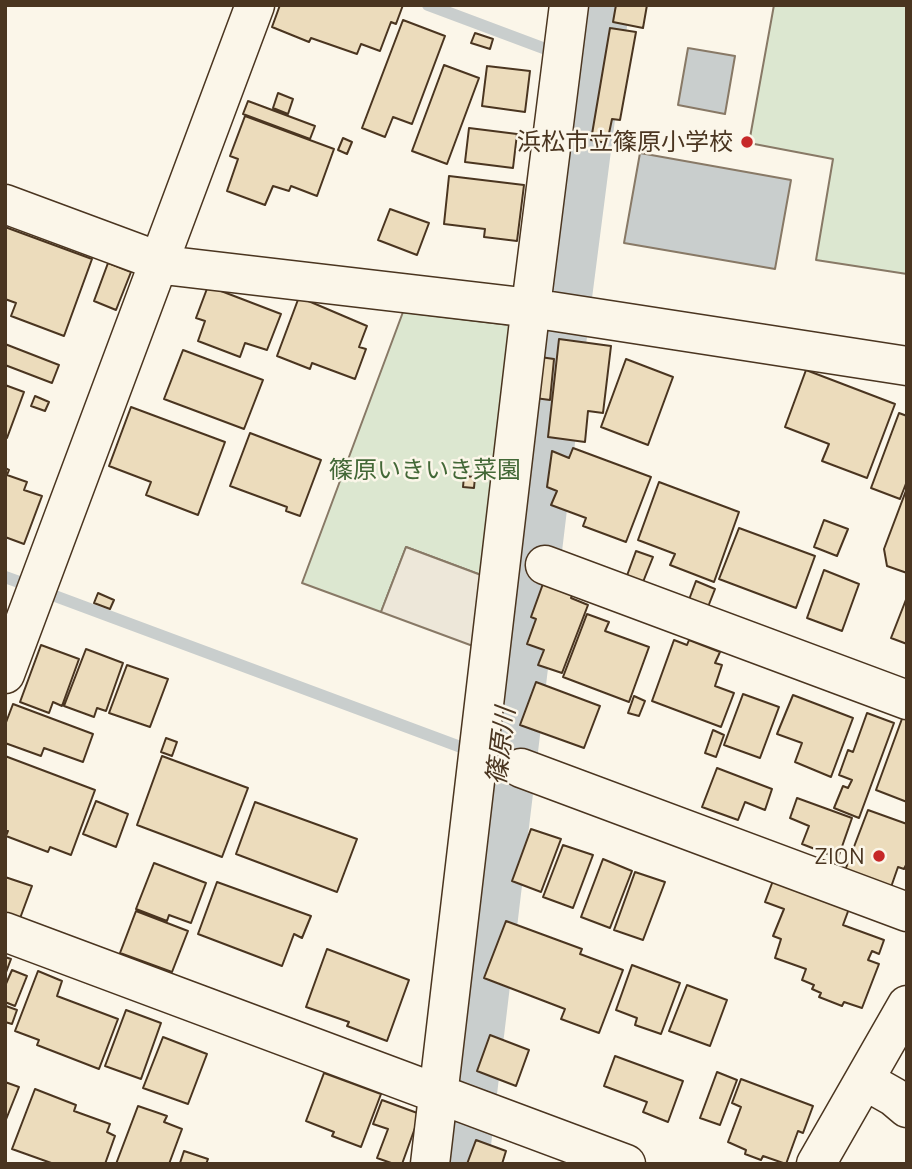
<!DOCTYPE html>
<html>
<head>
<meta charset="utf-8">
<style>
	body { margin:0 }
	#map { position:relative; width:912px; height:1169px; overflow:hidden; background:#fbf6e9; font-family:Barlow,sans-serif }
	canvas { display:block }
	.frame { position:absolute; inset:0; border:7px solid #4a3520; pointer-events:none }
</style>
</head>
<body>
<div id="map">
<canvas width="912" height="1169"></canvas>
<div class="frame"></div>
</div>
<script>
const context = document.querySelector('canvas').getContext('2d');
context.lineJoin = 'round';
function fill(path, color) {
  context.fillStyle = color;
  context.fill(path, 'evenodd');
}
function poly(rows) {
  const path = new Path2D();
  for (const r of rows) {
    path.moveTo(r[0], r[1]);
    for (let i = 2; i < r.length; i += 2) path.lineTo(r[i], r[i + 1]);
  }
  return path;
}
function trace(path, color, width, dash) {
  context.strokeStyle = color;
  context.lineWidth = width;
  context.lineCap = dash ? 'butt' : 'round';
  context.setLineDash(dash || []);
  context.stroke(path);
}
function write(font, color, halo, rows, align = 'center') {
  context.font = font + ' Barlow,"Noto Sans JP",sans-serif';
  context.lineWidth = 5;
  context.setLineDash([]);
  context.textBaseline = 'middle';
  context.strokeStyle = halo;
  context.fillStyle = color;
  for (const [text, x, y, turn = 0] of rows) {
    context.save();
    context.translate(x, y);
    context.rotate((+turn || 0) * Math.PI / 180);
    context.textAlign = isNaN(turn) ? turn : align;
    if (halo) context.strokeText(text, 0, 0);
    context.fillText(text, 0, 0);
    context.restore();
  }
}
const green = poly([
	[774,5,907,5,907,274,816,260,833,159,749,143,774,5],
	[403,312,510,325,489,578,406,547,381,612,302,583,403,312]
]);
fill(green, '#dce7d0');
trace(green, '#887966', 2);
const parking = poly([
	[406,547,489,578,481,649,381,612,406,547]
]);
fill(parking, '#ede7d9');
trace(parking, '#887966', 2);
const water = poly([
	[688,48,735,56,725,114,678,105,688,48],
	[640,153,791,180,775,269,624,243,640,153]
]);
fill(water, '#c9cecd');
trace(water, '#887966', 2);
trace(poly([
	[428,5,551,51],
	[5,577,19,582],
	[55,596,466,749]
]), '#c9cecd', 12);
trace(poly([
	[547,354,592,5],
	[460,1088,542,403],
	[451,1164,457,1114]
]), '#c9cecd', 75);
const building = poly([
	[280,5,403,5,396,24,391,22,380,51,361,44,357,54,311,38,309,42,272,27,280,5],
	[616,5,647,5,643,28,613,22,616,5],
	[403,20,445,36,412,124,393,117,385,137,362,128,403,20],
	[610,28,636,32,620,120,612,119,607,143,591,140,610,28],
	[475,33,493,39,490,49,471,43,475,33],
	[444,65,479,78,447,164,412,151,444,65],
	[487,66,530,71,525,112,482,106,487,66],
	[278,93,293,99,288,114,273,108,278,93],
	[248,101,315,126,310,139,243,114,248,101],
	[245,116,334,149,317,196,291,186,289,191,273,186,265,205,227,191,238,159,230,156,245,116],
	[469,128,517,134,513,168,465,162,469,128],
	[343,138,352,142,347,154,338,150,343,138],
	[449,176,524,185,517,241,484,237,485,229,444,224,449,176],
	[390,209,429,223,417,255,378,240,390,209],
	[5,227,92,259,64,336,11,316,16,303,5,299,5,227],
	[108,263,131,272,116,310,94,301,108,263],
	[208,286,281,314,267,350,245,343,240,357,198,341,205,321,196,318,208,286],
	[299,297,367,326,359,347,366,349,355,379,312,363,310,369,277,356,299,297],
	[559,339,611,346,603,413,588,411,585,442,548,437,559,339],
	[5,344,59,365,52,383,5,365,5,344],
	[183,350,263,380,244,429,164,399,183,350],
	[540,357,554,359,550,400,535,398,540,357],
	[626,359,673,377,648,445,601,427,626,359],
	[806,370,895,404,867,478,822,461,829,444,785,427,806,370],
	[5,385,24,392,7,438,5,437,5,385],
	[35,396,49,402,45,411,31,406,35,396],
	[131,407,225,442,198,515,146,495,151,482,109,466,131,407],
	[899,413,907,416,907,481,900,499,871,488,899,413],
	[250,433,321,460,300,516,286,511,287,507,230,486,250,433],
	[573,448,651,477,626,542,583,526,586,518,551,505,557,491,547,487,552,451,569,458,573,448],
	[5,468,9,470,7,475,27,482,24,490,42,496,24,544,5,537,5,468],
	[464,476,475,477,474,488,463,487,464,476],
	[659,482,739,512,714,582,670,565,675,554,638,540,659,482],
	[907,488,907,573,887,566,884,549,907,488],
	[824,520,848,529,837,556,814,547,824,520],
	[739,528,815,556,796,608,719,579,739,528],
	[636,551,653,557,641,587,625,581,636,551],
	[824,570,859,584,842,631,807,618,824,570],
	[544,581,574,591,571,598,588,605,562,673,538,665,544,650,527,644,536,619,531,617,544,581],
	[696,581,715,589,706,612,687,605,696,581],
	[98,593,114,600,110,609,94,603,98,593],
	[907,597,907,644,891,638,907,597],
	[587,614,609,622,605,631,649,647,629,702,563,677,587,614],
	[674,640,687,645,689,640,720,652,715,663,722,665,715,686,734,693,721,727,652,701,674,640],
	[41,645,79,659,62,706,53,702,49,713,20,702,41,645],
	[86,649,123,663,106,711,97,708,94,717,64,706,86,649],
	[127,665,168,679,150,727,109,713,127,665],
	[536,682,600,706,584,748,520,725,536,682],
	[743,694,779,707,760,758,724,745,743,694],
	[793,695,853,718,831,777,795,762,802,743,777,734,793,695],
	[634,696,645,701,639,716,628,713,634,696],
	[13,704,93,734,83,762,44,748,41,756,5,743,5,725,13,704],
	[867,713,894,723,859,818,834,808,843,786,848,788,852,780,839,775,848,750,853,752,867,713],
	[903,716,907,718,907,802,876,790,903,716],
	[713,730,724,735,716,757,705,753,713,730],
	[166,738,177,742,172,756,161,752,166,738],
	[5,756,95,790,71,855,50,847,48,852,6,836,8,831,5,831,5,756],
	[162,756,248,788,222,857,137,825,162,756],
	[717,768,772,789,765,810,745,802,738,820,702,807,717,768],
	[797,798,852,818,838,858,802,844,809,826,790,818,797,798],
	[96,801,128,814,116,847,83,834,96,801],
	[255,802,357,839,337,892,236,854,255,802],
	[868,810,907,824,907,863,904,869,898,867,890,890,844,873,868,810],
	[531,829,561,839,541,892,512,881,531,829],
	[563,845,593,855,573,908,543,897,563,845],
	[603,859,632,871,610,928,581,917,603,859],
	[154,863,206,883,191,923,169,915,167,921,136,909,154,863],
	[635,872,665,882,643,940,614,930,635,872],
	[5,877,32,886,19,921,5,915,5,877],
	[774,878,850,906,843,925,884,940,879,954,872,951,868,960,879,964,862,1008,844,1002,842,1006,819,997,821,993,812,989,814,985,802,980,806,969,775,958,781,939,773,936,784,909,765,902,774,878],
	[217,882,311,916,302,938,294,934,282,966,198,934,217,882],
	[136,911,188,931,172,972,120,953,136,911],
	[506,921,582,949,580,954,623,970,599,1033,561,1019,565,1009,484,978,506,921],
	[327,949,409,980,387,1041,347,1026,349,1022,306,1007,327,949],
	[5,957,11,959,5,975,5,957],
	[632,965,680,983,661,1034,635,1025,637,1018,616,1010,632,965],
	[12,970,27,976,15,1006,5,1002,5,986,12,970],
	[38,971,62,981,57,996,118,1019,99,1069,37,1045,39,1040,15,1031,38,971],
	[687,985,727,1000,710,1046,669,1031,687,985],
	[6,1006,17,1010,12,1024,5,1022,6,1006],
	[126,1010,161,1023,141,1079,105,1066,126,1010],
	[490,1035,529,1050,516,1086,477,1071,490,1035],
	[163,1037,207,1054,188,1104,143,1088,163,1037],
	[615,1056,683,1081,668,1122,643,1112,647,1102,604,1086,615,1056],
	[717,1072,737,1080,720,1125,700,1118,717,1072],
	[324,1073,381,1094,361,1147,332,1136,334,1132,306,1121,324,1073],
	[741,1079,813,1106,803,1133,798,1131,786,1164,763,1156,761,1160,745,1154,746,1150,728,1142,741,1107,732,1103,741,1079],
	[5,1082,19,1087,5,1122,5,1082],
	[35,1089,76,1105,74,1111,110,1124,107,1132,115,1136,105,1164,54,1164,12,1149,35,1089],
	[382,1100,420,1114,402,1164,394,1164,377,1158,388,1129,373,1124,382,1100],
	[138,1106,167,1116,164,1122,182,1129,169,1164,116,1164,138,1106],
	[476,1140,506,1151,502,1164,467,1164,476,1140],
	[184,1151,208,1159,206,1164,180,1163,184,1151]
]);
fill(building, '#ecdcbc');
trace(building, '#4a3520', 2);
const minor = poly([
	[5,204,172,266,531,308,907,366],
	[545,565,907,700],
	[5,674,255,5],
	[521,768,907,912],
	[5,932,626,1164],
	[864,1080,894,1097,907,1108],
	[430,1164,528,330,569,5],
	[816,1164,907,1005]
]);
trace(minor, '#4a3520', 41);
trace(minor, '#fbf6e9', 38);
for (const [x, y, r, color] of [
	[747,142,7,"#c62828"],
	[879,856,7,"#c62828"]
]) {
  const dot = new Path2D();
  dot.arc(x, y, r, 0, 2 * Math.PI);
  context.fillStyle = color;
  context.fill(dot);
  trace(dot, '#fbf6e9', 2.5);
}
write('24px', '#4a3520', '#fbf6e9', [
	["浜松市立篠原小学校",733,142],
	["ZION",865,856]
], 'right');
write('24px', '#436837', '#fbf6e9', [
	["篠原いきいき菜園",425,470]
]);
write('italic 26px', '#4a3520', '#fbf6e9', [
	["篠原川",501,746,-83]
]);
</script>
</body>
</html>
